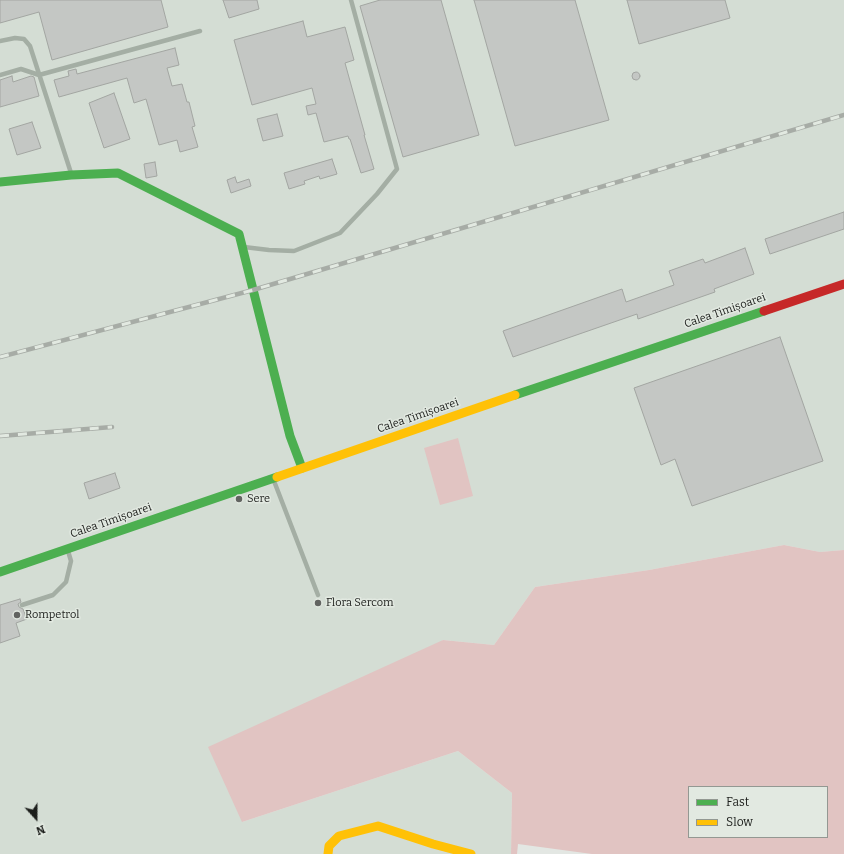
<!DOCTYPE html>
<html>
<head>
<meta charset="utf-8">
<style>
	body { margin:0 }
	#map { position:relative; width:844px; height:854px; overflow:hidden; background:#e3e7e3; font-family:Bitter,serif }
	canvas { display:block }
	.legend { position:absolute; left:688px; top:786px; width:140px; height:52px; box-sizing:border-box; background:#e2e9e1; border:1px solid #939892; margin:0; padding:5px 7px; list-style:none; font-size:12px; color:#1c1e1b }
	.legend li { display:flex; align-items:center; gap:8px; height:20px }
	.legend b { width:20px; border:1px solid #939892 }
	.north { position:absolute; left:16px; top:798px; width:40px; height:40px; -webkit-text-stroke:3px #e2e9e1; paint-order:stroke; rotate:159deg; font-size:11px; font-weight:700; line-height:16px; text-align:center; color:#1c1e1b }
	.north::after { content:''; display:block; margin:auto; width:14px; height:18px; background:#1c1e1b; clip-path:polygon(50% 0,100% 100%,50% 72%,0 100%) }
</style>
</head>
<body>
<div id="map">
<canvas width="844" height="854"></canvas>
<ul class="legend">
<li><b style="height:5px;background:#4caf50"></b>Fast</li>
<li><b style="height:5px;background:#ffc107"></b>Slow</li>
</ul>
<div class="north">N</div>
</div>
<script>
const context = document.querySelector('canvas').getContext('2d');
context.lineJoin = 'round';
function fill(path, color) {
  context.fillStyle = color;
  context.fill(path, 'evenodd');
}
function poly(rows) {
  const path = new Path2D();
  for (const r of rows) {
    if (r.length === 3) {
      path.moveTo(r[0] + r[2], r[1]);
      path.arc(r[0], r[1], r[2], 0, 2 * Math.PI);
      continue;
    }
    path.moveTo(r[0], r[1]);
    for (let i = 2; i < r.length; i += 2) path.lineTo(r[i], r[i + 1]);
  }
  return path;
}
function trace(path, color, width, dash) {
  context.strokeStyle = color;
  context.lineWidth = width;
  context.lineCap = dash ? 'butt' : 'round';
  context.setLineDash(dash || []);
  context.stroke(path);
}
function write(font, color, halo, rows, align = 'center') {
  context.font = font + ' Bitter,serif';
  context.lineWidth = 3;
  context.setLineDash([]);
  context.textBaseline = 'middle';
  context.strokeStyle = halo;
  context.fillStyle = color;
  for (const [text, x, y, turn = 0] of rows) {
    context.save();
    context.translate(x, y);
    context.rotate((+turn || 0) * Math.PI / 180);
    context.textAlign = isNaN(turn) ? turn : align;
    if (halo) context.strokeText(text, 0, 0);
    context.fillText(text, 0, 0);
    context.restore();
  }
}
fill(poly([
	[0,0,844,0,844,550,820,552,784,545,649,570,535,587,494,645,443,640,242,822,458,751,512,793,511,854,0,854]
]), '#d4ddd4');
fill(poly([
	[458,438,473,496,440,505,424,448],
	[784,545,820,552,844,550,844,854,592,854,518,844,517,854,511,854,512,793,458,751,242,822,208,747,443,640,494,645,535,587,649,570],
	[689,787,827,787,827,837,689,837]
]), '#e1c4c2');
const building = poly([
	[0,0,161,0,168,27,52,60,39,12,0,23,0,0],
	[223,0,257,0,259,9,229,18,223,0],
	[380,0,441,0,479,135,403,157,360,6,380,0],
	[474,0,575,0,609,120,515,146,474,0],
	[627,0,725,0,730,18,639,44,627,0],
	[303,21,307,37,345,27,354,60,345,63,365,135,364,135,374,169,361,173,350,139,349,139,348,136,324,142,316,113,308,115,306,106,316,104,312,88,252,105,234,40,303,21],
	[175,48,179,65,167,68,172,86,182,84,187,102,189,102,195,126,192,127,198,147,180,152,177,140,159,145,146,99,134,103,127,78,59,97,54,80,69,76,68,71,76,69,77,74,175,48],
	[636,76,4],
	[12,76,13,82,31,76,34,77,39,96,0,107,0,80,12,76],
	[114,93,130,139,104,148,89,103,114,93],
	[277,114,283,136,263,141,257,119,277,114],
	[32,122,41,148,17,155,9,129,32,122],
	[332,159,337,174,320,179,319,176,304,181,305,184,289,189,284,173,332,159],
	[155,162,157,176,146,178,144,164,155,162],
	[235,177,237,183,249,179,251,186,231,193,227,180,235,177],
	[844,212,844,229,770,254,765,239,844,212],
	[745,248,754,274,714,289,715,292,638,319,637,314,513,357,503,331,622,289,626,302,674,285,669,271,703,259,705,263,745,248],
	[780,337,823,461,692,506,675,459,661,465,634,388,780,337],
	[115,473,120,488,89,499,84,483,115,473],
	[20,599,21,602,18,604,19,607,23,609,27,619,16,623,20,636,0,643,0,605,20,599]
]);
fill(building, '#c4c7c4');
trace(building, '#a3a6a2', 1);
trace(poly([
	[0,41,15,38,24,39,30,46,71,173],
	[0,75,21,69,39,75,200,31],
	[244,247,269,250,294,251,340,233,377,194,397,169,351,0],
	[274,481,318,595],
	[22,605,53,595,66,582,71,561,68,551]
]), '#a4aea4', 4.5);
trace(poly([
	[0,182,71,175,118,173,239,234,290,436,302,468],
	[515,395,764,311],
	[0,572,277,477]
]), '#4caf50', 9);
trace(poly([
	[277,477,515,395],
	[328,854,329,846,339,836,378,826,433,844,471,854]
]), '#ffc107', 9);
trace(poly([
	[764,311,844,284]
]), '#c62828', 9);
const rail = poly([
	[0,357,253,290,844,115],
	[0,436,112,427]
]);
trace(rail, '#a7aca6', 4.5);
trace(rail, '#e2e9e1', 3, [9]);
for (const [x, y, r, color] of [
	[239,499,4,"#626461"],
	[318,603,4,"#626461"],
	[17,615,4,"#626461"]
]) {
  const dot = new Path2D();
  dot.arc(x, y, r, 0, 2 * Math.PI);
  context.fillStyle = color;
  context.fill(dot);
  trace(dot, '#e2e9e1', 1.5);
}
write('11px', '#1c1e1b', '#e2e9e1', [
	["Calea Timișoarei",725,311,-19],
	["Calea Timișoarei",418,416,-19],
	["Calea Timișoarei",111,521,-19]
]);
write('11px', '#1c1e1b', '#e2e9e1', [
	["Sere",247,499],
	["Flora Sercom",326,603],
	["Rompetrol",25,615]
], 'left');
</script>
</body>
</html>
